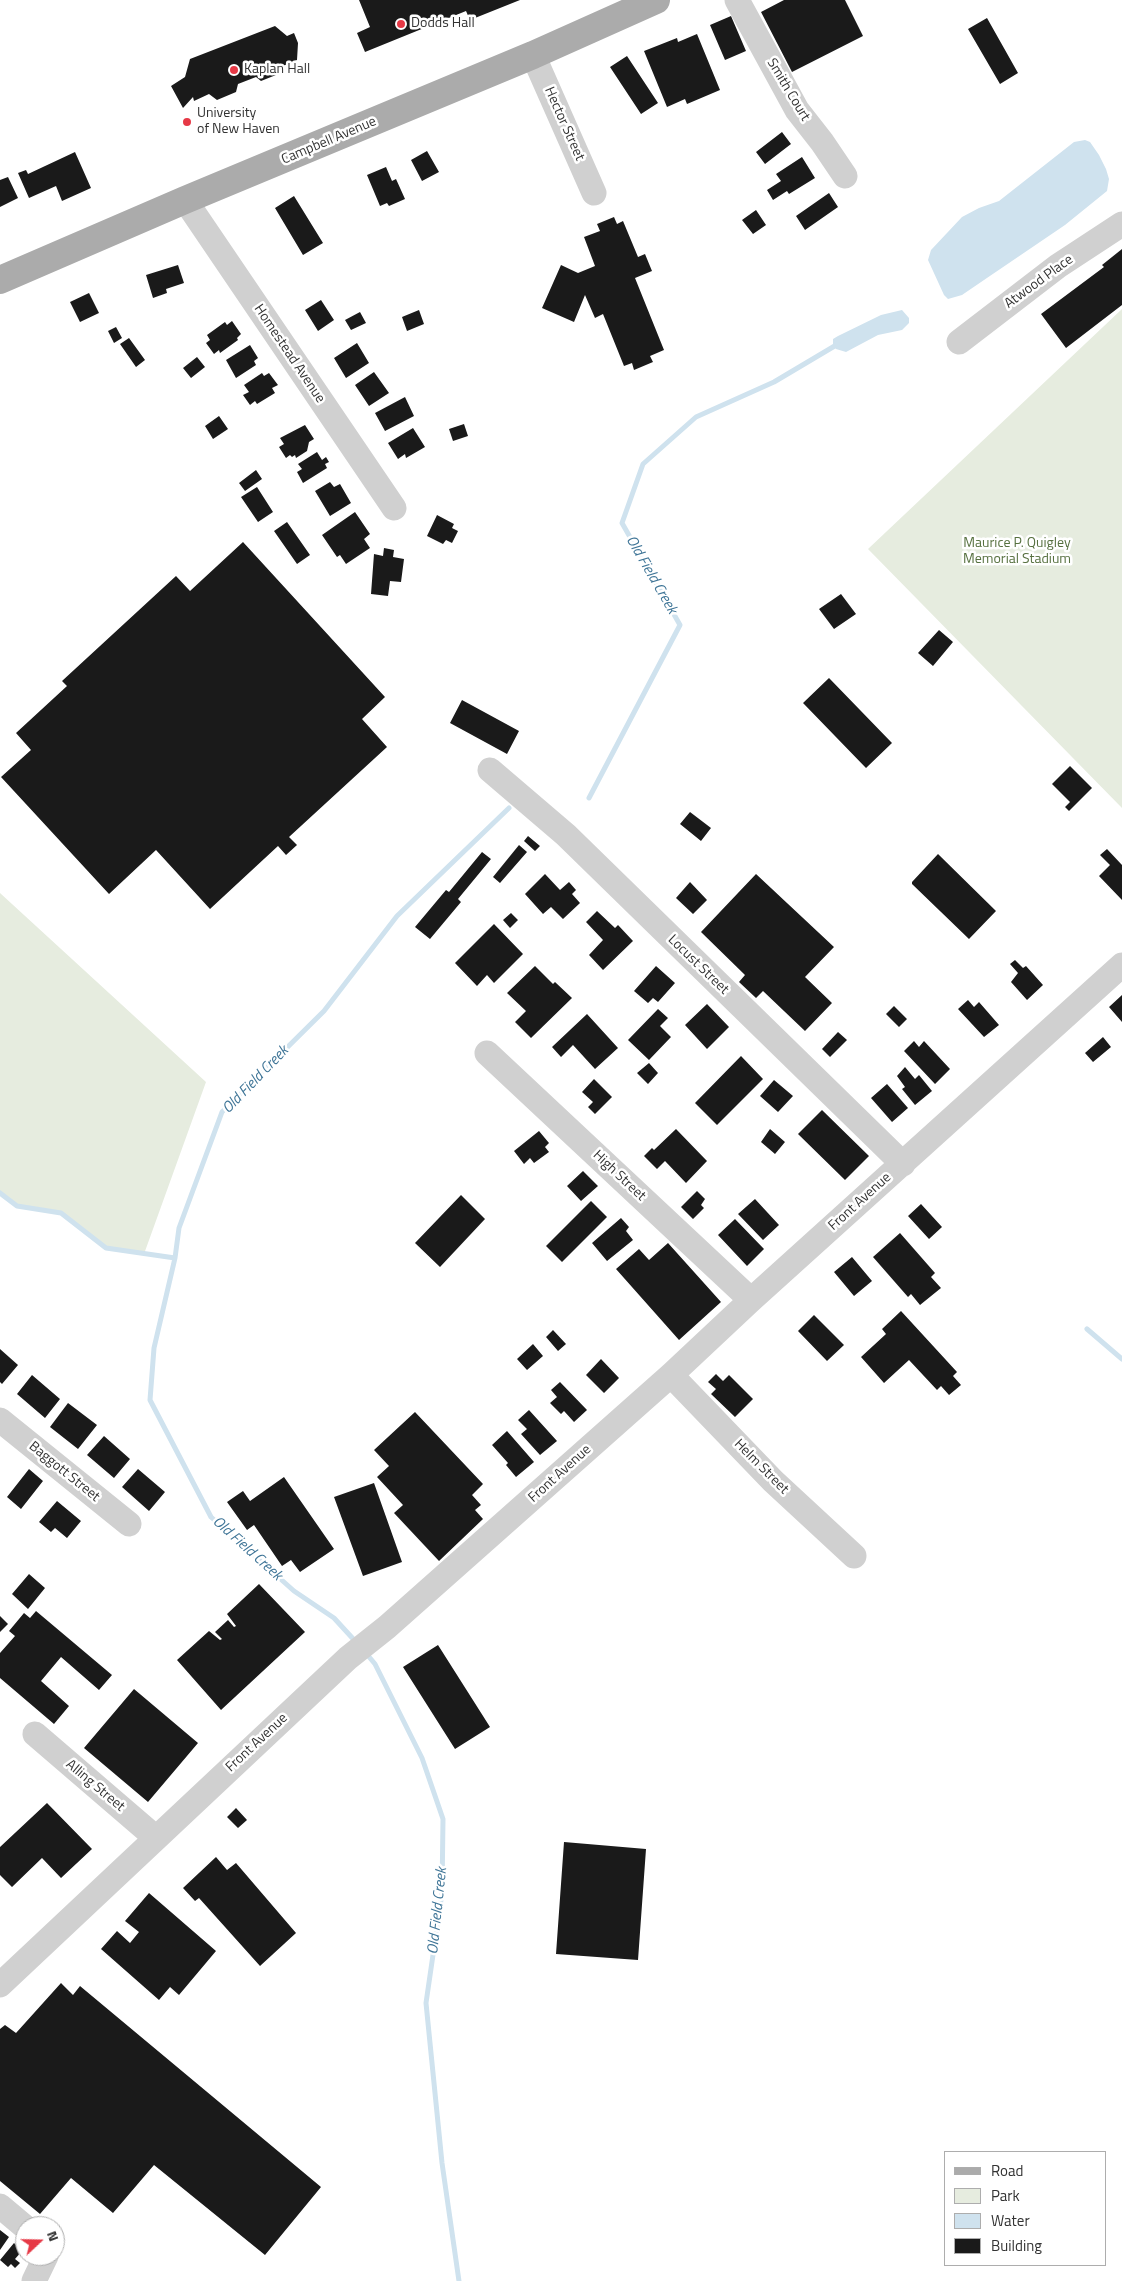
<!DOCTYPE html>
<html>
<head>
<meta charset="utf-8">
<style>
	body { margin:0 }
	#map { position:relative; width:1122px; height:2281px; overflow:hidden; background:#fff; font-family:"Titillium Web",sans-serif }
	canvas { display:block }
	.legend { position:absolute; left:944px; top:2151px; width:162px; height:115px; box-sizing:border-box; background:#fff; border:1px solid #adadad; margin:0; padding:6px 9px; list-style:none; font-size:15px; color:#333 }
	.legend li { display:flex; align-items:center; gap:10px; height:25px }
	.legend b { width:25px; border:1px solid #adadad }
	.north { position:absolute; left:15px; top:2216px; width:50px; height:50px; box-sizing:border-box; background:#fff; border:1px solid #adadad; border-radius:50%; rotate:69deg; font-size:14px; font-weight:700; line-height:20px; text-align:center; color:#333 }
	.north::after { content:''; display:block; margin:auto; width:18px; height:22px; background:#e63946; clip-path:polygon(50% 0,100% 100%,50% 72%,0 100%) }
</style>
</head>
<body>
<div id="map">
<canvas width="1122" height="2281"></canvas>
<ul class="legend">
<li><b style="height:6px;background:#ababab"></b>Road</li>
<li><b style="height:14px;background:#e6ecdf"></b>Park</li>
<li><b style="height:14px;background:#cfe2ee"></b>Water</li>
<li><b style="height:14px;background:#1a1a1a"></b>Building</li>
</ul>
<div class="north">N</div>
</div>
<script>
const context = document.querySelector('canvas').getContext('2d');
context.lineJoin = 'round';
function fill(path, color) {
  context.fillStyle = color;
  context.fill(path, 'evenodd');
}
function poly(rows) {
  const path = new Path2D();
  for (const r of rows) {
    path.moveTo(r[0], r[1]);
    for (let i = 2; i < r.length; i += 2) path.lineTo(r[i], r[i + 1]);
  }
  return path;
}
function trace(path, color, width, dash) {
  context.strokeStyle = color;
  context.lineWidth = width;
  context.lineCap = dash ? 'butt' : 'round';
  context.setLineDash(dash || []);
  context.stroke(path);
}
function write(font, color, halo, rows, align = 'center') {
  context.font = font + ' "Titillium Web",sans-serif';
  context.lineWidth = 5;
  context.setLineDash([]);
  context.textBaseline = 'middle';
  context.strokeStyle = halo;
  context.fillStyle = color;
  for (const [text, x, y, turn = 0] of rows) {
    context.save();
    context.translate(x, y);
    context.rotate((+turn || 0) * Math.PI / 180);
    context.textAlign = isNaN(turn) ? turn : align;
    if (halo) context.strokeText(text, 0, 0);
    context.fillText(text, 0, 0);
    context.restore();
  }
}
fill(poly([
	[1122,309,1122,808,868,549],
	[0,893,206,1082,144,1254,106,1248,61,1213,17,1206,0,1193]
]), '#e6ecdf');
fill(poly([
	[1085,140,1090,142,1099,155,1106,169,1109,179,1107,191,1065,225,984,280,962,295,948,299,944,295,928,260,931,250,962,217,979,208,999,201,1074,142],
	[902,310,909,318,909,323,902,330,878,335,846,352,836,349,833,345,833,339,838,336,881,315]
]), '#cfe2ee');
trace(poly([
	[589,798,680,625,622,523,643,464,696,417,774,382,838,344],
	[0,1193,17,1206,61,1213,106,1248,175,1258],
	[1087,1329,1122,1359],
	[356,1642,334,1618,294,1591,211,1517,150,1400,154,1348,175,1258,179,1228,222,1112,324,1011,397,916,509,808],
	[365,1652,375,1664,422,1758,443,1819,442,1893,426,2003,442,2163,459,2281]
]), '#cfe2ee', 5);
fill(poly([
	[359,0,520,0,470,20,466,11,365,52,357,33,370,27],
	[784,0,845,0,863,36,792,72,761,12],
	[731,16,746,51,725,60,710,25],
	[987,18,1018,73,1000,84,968,29],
	[275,26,287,36,294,33,298,43,297,60,283,66,281,73,261,81,256,77,238,84,236,92,217,100,209,94,194,101,193,97,183,108,171,86,185,77,190,59],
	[697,34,720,90,687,104,685,99,667,107,644,51,677,38,678,42],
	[627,56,658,103,641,114,610,67],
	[782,132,791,144,765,164,756,152],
	[427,151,439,172,422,181,411,160],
	[75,152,91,188,62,201,56,186,29,198,18,173,26,170,28,174],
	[802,157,815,178,789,194,787,191,773,200,767,190,781,181,776,174],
	[386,167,392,181,396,179,405,199,389,206,387,203,380,206,367,175],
	[8,177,18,198,0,207,0,180],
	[829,193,838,207,805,230,796,216],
	[294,196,323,243,303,255,275,208],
	[756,210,766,225,753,234,742,220],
	[614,217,617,224,623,221,638,257,645,254,652,271,635,278,664,350,650,356,653,362,634,370,632,363,624,366,603,314,595,318,585,295,574,322,542,308,561,265,578,273,595,266,584,237,600,231,597,224],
	[1122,249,1122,305,1066,348,1041,314,1104,267,1102,265],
	[178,265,184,283,166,289,167,293,153,298,146,275],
	[89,293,99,313,80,322,70,302],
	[321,300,334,320,318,331,305,310],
	[419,310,424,324,407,331,402,317],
	[360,312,366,323,351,330,345,320],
	[232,321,241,334,237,338,238,340,220,353,219,350,214,354,206,343,210,340,207,335,225,322,227,325],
	[116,327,122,338,114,343,108,331],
	[129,338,145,360,136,367,120,344],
	[357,343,369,363,346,378,334,358],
	[250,345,258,358,254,361,256,365,236,378,226,360],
	[197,357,205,367,191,378,183,368],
	[374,372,389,393,369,406,355,385],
	[262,373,264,376,269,373,278,385,272,388,275,393,257,404,255,401,250,405,243,395,249,392,244,385],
	[405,397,414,416,385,431,375,413],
	[219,416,228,429,213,439,205,426],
	[464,424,468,436,453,441,449,429],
	[305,425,314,439,309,442,307,451,296,458,295,455,292,457,290,455,286,458,279,447,284,444,280,438],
	[413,428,425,447,406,458,405,454,398,459,388,443],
	[317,452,322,460,326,457,329,462,325,464,327,468,303,483,297,472,302,469,298,464],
	[256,470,262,479,245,491,239,483],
	[330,482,334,487,340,484,351,503,330,516,315,491],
	[257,487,273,512,258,522,241,497],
	[355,512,370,534,364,539,370,548,346,564,340,555,337,557,322,535],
	[437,515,454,524,452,528,458,531,452,543,446,540,443,544,427,536],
	[287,522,310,555,297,564,274,531],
	[243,542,385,697,362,719,387,747,289,837,297,845,286,855,278,846,210,909,156,850,109,894,1,777,31,750,16,733,67,686,62,681,176,576,190,591],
	[384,548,394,550,393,557,404,559,401,582,390,581,388,596,371,594,374,554,383,556],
	[841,594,856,614,834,629,819,609],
	[939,630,953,642,933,666,918,653],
	[829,678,892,743,866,768,803,703],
	[462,700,519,731,507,754,450,723],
	[1070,766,1092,788,1069,811,1065,807,1070,802,1052,784],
	[690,812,711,828,701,841,680,824],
	[528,836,540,846,535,851,524,841],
	[519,845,527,852,500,883,493,877],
	[1107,849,1122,865,1122,900,1099,876,1110,865,1100,855],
	[482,852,491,859,458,899,461,902,430,939,415,927,446,890,449,892],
	[938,854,996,911,969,939,912,884,912,882],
	[545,874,560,890,569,882,576,890,572,894,580,903,563,919,551,907,543,914,525,894],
	[756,874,834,947,805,977,832,1003,805,1031,763,991,756,998,739,982,745,975,701,932],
	[690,882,707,900,693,914,676,898],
	[597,911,615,928,618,925,633,941,603,970,589,955,603,940,586,922],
	[511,913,518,920,510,928,503,920],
	[494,924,523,954,494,983,487,975,477,986,455,963],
	[1015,960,1023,968,1026,966,1043,985,1027,1000,1011,982,1018,973,1010,964],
	[535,966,553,984,555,982,572,998,531,1038,515,1022,526,1011,507,993],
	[656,966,675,983,658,1002,653,998,648,1003,634,991],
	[1122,995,1122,1022,1109,1007],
	[968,1000,974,1007,979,1002,999,1025,984,1037,958,1009],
	[707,1004,729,1027,707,1049,685,1025],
	[894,1006,907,1019,899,1027,886,1014],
	[658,1009,668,1018,660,1026,671,1037,649,1060,628,1040],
	[587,1014,618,1048,595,1069,573,1045,561,1057,552,1047],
	[838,1032,847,1040,830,1057,822,1049],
	[1103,1037,1111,1047,1093,1062,1085,1053],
	[914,1041,919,1047,924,1041,950,1069,935,1084,904,1051],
	[741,1056,763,1079,717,1125,695,1103],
	[649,1063,658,1073,648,1084,637,1073],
	[905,1067,915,1079,919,1075,932,1091,915,1105,902,1089,905,1087,897,1076],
	[594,1079,612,1097,595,1114,588,1107,593,1102,582,1092],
	[774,1080,793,1096,778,1112,760,1096],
	[887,1084,908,1108,892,1122,871,1098],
	[822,1110,869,1156,845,1180,798,1134],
	[676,1129,707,1161,686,1183,665,1161,657,1169,644,1156,652,1148,654,1150],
	[770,1129,785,1142,775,1154,761,1142],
	[539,1131,549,1143,545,1147,549,1152,534,1163,530,1158,524,1164,514,1151],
	[583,1171,598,1186,581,1201,567,1186],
	[697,1191,705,1199,701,1205,704,1208,693,1219,681,1207],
	[461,1195,485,1219,440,1267,415,1243],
	[755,1199,779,1225,763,1240,738,1214],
	[591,1201,607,1217,562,1262,546,1246],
	[921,1204,942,1227,929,1239,908,1216],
	[621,1218,629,1227,626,1231,633,1240,607,1261,592,1243],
	[735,1219,764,1249,747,1266,718,1235],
	[900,1233,935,1273,931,1277,941,1288,920,1305,911,1294,908,1297,873,1257],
	[668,1243,721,1302,679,1340,616,1269,639,1249,649,1260],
	[852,1257,872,1281,854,1296,834,1272],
	[901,1311,957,1372,953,1376,961,1385,949,1395,941,1386,937,1390,909,1360,884,1383,861,1357,886,1334,882,1329],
	[814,1315,844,1345,827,1361,798,1331],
	[553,1330,566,1344,558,1351,546,1337],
	[533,1344,543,1356,527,1370,517,1359],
	[0,1349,18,1365,2,1384,0,1382],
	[601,1359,619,1378,604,1393,586,1375],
	[716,1374,723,1381,729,1375,753,1399,735,1417,711,1394,716,1389,708,1382],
	[32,1375,60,1399,45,1418,17,1394],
	[560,1382,587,1410,574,1422,564,1411,561,1414,550,1403,557,1397,551,1390],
	[68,1403,97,1425,78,1449,50,1427],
	[529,1410,557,1441,540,1455,521,1434,527,1429,518,1420],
	[415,1412,483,1484,472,1495,481,1505,475,1510,483,1519,439,1561,394,1513,403,1505,377,1477,389,1466,374,1450],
	[507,1431,534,1462,516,1477,506,1465,508,1463,492,1445],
	[104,1436,130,1459,114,1478,87,1455],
	[29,1469,43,1481,21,1509,7,1497],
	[138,1469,165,1492,149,1511,122,1487],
	[284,1477,334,1549,300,1572,291,1560,282,1566,254,1525,247,1530,227,1502,243,1491,250,1501],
	[374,1483,402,1562,363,1576,334,1497],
	[57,1501,81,1521,67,1538,55,1528,51,1532,39,1522],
	[29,1574,45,1588,28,1609,12,1594],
	[259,1584,305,1632,221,1710,177,1660,209,1631,220,1640,222,1639,215,1632,228,1620,234,1627,236,1626,227,1614],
	[36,1611,112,1675,99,1690,61,1657,41,1681,69,1706,54,1724,0,1678,0,1653,15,1636,9,1631,24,1613,30,1618],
	[0,1616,8,1624,0,1632],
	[438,1645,490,1727,455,1749,403,1667],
	[134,1689,198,1743,148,1802,84,1748],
	[47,1803,92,1849,61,1878,42,1858,12,1887,0,1875,0,1847],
	[236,1808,247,1820,238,1828,227,1817],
	[564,1842,646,1849,638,1960,556,1954],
	[216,1857,227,1870,236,1863,296,1933,260,1966,199,1898,195,1901,183,1888],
	[149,1893,216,1951,179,1995,170,1987,159,2000,101,1949,117,1931,130,1943,139,1932,125,1921],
	[61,1983,73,1995,80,1986,321,2187,265,2255,154,2165,113,2213,71,2178,40,2214,0,2181,0,2029,5,2025,16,2033],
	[0,2230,9,2237,0,2250],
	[14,2243,22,2251,15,2259,20,2263,15,2268,11,2264,8,2267,0,2260]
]), '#1a1a1a');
trace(poly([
	[737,0,797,110,822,142,845,176],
	[533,55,594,193],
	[185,200,394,508],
	[959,342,1058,266,1122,224],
	[490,770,566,835,903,1164],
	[487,1053,751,1300],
	[671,1375,773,1481,854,1556],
	[0,1420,129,1524],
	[35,1734,156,1838],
	[0,1985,348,1658,387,1627,671,1375,751,1300,1122,965],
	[0,2206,25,2227],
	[34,2281,46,2256]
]), '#d0d0d0', 25);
trace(poly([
	[0,280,185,200,533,55,656,0]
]), '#ababab', 28);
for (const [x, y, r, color] of [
	[401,24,5,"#e63946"],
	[234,70,5,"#e63946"],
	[187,122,5,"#e63946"]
]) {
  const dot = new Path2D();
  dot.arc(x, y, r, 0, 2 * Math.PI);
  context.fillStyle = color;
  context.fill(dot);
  trace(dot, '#fff', 2);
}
write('14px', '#333', '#fff', [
	["Dodds Hall",411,24],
	["Kaplan Hall",244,70],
	["University",197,114],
	["of New Haven",197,130]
], 'left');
write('14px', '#333', '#fff', [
	["Smith Court",788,90,59],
	["Hector Street",564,124,66],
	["Campbell Avenue",329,141,-23],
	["Atwood Place",1039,282,-36],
	["Homestead Avenue",289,354,56],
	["Locust Street",698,965,44],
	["High Street",619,1176,43],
	["Front Avenue",860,1202,-42],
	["Helm Street",761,1467,45],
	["Baggott Street",64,1472,39],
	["Front Avenue",560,1474,-42],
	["Front Avenue",257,1743,-43],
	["Alling Street",95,1786,40]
]);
write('14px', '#56703f', '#fff', [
	["Maurice P. Quigley",1017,544],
	["Memorial Stadium",1017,560]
]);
write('italic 15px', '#3f7597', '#fff', [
	["Old Field Creek",651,575,60],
	["Old Field Creek",256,1080,-46],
	["Old Field Creek",247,1549,42],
	["Old Field Creek",438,1911,-84]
]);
</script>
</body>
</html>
